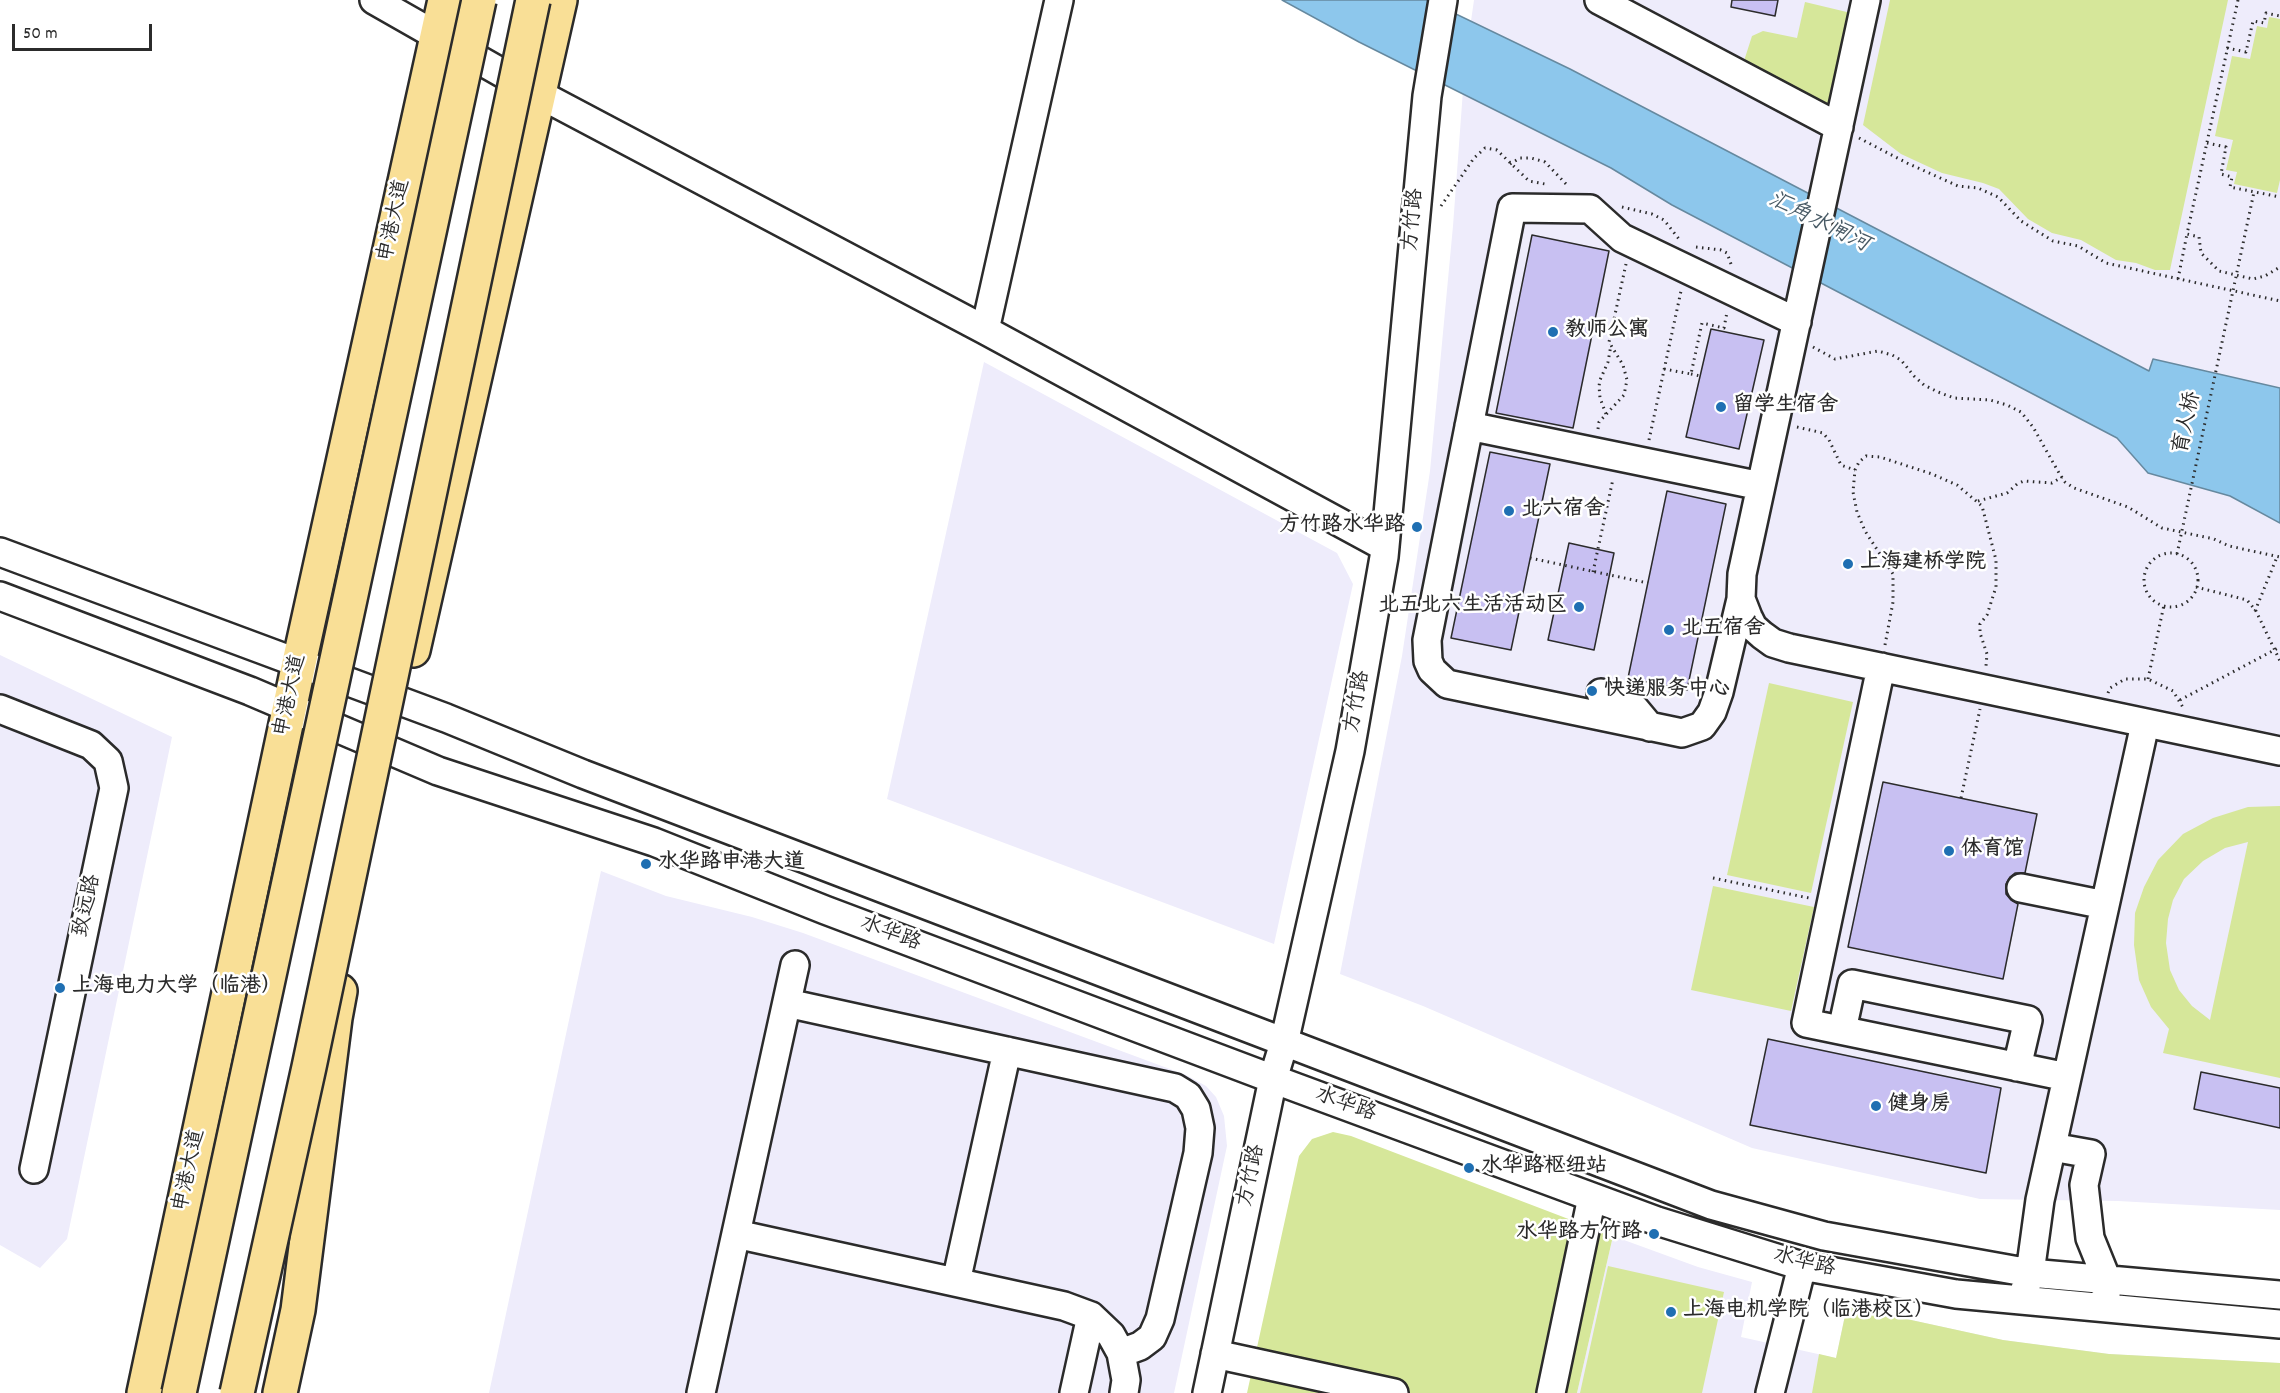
<!DOCTYPE html>
<html>
<head>
<meta charset="utf-8">
<style>
	body { margin:0 }
	#map { position:relative; width:2280px; height:1393px; overflow:hidden; background:#fff; font-family:Dekko,sans-serif }
	canvas { display:block }
	.scale { position:absolute; left:12px; top:24px; width:140px; height:27px; box-sizing:border-box; border:3px solid #2b2b2b; border-top:0; padding-left:8px; font-size:18px; line-height:21px; white-space:nowrap; color:#2b2b2b; -webkit-text-stroke:4px #fff; paint-order:stroke }
</style>
</head>
<body>
<div id="map">
<canvas width="2280" height="1393"></canvas>
<div class="scale">50 m</div>
</div>
<script>
const context = document.querySelector('canvas').getContext('2d');
context.lineJoin = 'round';
function fill(path, color) {
  context.fillStyle = color;
  context.fill(path, 'evenodd');
}
function poly(rows) {
  const path = new Path2D();
  for (const r of rows) {
    if (r.length === 3) {
      path.moveTo(r[0] + r[2], r[1]);
      path.arc(r[0], r[1], r[2], 0, 2 * Math.PI);
      continue;
    }
    path.moveTo(r[0], r[1]);
    for (let i = 2; i < r.length; i += 2) path.lineTo(r[i], r[i + 1]);
  }
  return path;
}
function trace(path, color, width, dash) {
  context.strokeStyle = color;
  context.lineWidth = width;
  context.lineCap = dash ? 'butt' : 'round';
  context.setLineDash(dash || []);
  context.stroke(path);
}
function write(font, color, halo, rows, align = 'center') {
  context.font = font + ' Dekko,"LXGW WenKai TC",sans-serif';
  context.lineWidth = 5;
  context.setLineDash([]);
  context.textBaseline = 'middle';
  context.strokeStyle = halo;
  context.fillStyle = color;
  for (const [text, x, y, turn = 0] of rows) {
    context.save();
    context.translate(x, y);
    context.rotate((+turn || 0) * Math.PI / 180);
    context.textAlign = isNaN(turn) ? turn : align;
    if (halo) context.strokeText(text, 0, 0);
    context.fillText(text, 0, 0);
    context.restore();
  }
}
fill(poly([
	[1474,0,2280,0,2280,1210,2118,1201,1980,1199,1752,1148,1423,1006,1340,974,1402,656,1430,471,1453,226,1465,63],
	[984,362,1337,553,1353,584,1274,944,887,799],
	[0,655,172,737,67,1239,40,1268,0,1245],
	[601,871,666,896,752,917,803,933,1186,1075,1206,1086,1216,1097,1224,1116,1227,1146,1174,1393,489,1393],
	[1613,1236,1698,1267,1752,1282,1741,1337,1836,1358,1847,1306,2003,1340,2109,1354,2280,1363,2280,1393,1577,1393]
]), '#eeecfb');
fill(poly([
	[1890,0,2228,0,2170,270,2155,270,2136,263,2116,260,2081,240,2052,233,2028,219,1999,189,1983,183,1942,173,1901,154,1863,125],
	[1805,2,1851,13,1831,109,1743,64,1752,36,1763,31,1797,38],
	[2269,17,2280,19,2280,180,2277,193,2234,184,2237,172,2226,170,2233,140,2215,136,2232,56,2250,59,2257,26,2267,28],
	[1769,683,1853,702,1811,893,1727,875],
	[2280,806,2280,1078,2163,1053,2169,1029,2151,1007,2139,980,2134,945,2135,913,2144,887,2158,860,2183,834,2213,818,2248,807],
	[2248,842,2210,1020,2192,1006,2179,990,2170,970,2166,943,2168,919,2173,900,2184,879,2203,861,2225,848],
	[1713,886,1814,907,1791,1011,1691,990],
	[1333,1132,1351,1136,1613,1236,1577,1393,1247,1393,1299,1156,1312,1139],
	[1608,1266,1724,1292,1702,1393,1580,1393],
	[1847,1306,2003,1340,2109,1354,2280,1363,2280,1393,1812,1393,1819,1354,1836,1358]
]), '#d6e79a');
const water = poly([
	[1282,0,1427,0,1570,69,2149,371,2153,359,2280,388,2280,523,2230,496,2148,473,2117,438,1672,205,1611,168,1359,42,1282,0]
]);
fill(water, '#8dc7ec');
trace(water, '#66899f', 1.5);
const building = poly([
	[1732,0,1778,0,1775,16,1731,7,1732,0],
	[1532,235,1609,251,1573,428,1496,413,1532,235],
	[1711,329,1764,340,1739,449,1686,437,1711,329],
	[1490,452,1550,464,1511,650,1451,638,1490,452],
	[1667,491,1726,504,1687,690,1628,678,1667,491],
	[1569,543,1614,553,1594,650,1548,640,1569,543],
	[1883,782,2037,814,2025,873,2015,873,2010,877,2006,884,2006,894,2011,900,2018,904,2003,979,1848,947,1883,782],
	[1768,1039,2001,1088,1986,1173,1750,1125,1768,1039],
	[2201,1072,2280,1088,2280,1128,2194,1109,2201,1072]
]);
fill(building, '#c8c0f2');
trace(building, '#2b2b2b', 1.5);
const minor = poly([
	[374,0,539,94,985,330,1385,547],
	[1599,0,1839,127],
	[1866,0,1742,574,1741,599,1748,617,1753,627,1762,635,1773,643,1789,648,2280,751],
	[985,330,1059,0],
	[1469,426,1761,486],
	[0,552,446,718,583,774,1711,1205,1824,1236,2030,1273,2280,1295],
	[0,596,250,691,438,771,654,842,825,910,1273,1079,1657,1221,1802,1266,1956,1294,2280,1324],
	[1741,599,1719,692,1712,712,1702,726,1682,733,1447,684,1432,670,1428,661,1427,640,1512,208,1590,209,1622,238,1797,322],
	[1881,667,1806,1023,2067,1077],
	[1601,693,1624,701,1635,709,1650,727],
	[0,709,91,745,108,761,114,788,34,1169],
	[2021,888,2105,905],
	[787,1003,1175,1088,1188,1096,1196,1109,1200,1128,1198,1153,1160,1319,1152,1337,1140,1346,1121,1353],
	[1842,1030,1852,984,2028,1020,2017,1067],
	[2052,1147,2091,1154,2084,1185,2090,1238,2107,1280,2106,1295],
	[736,1234,1064,1306,1091,1316,1074,1393],
	[956,1282,1007,1051],
	[2025,1289,2030,1273,2040,1200,2145,724],
	[1091,1316,1111,1335,1121,1353,1126,1380,1124,1393],
	[1215,1354,1394,1393],
	[701,1393,795,965],
	[1207,1393,1273,1079,1284,1043,1350,751,1384,557,1427,96,1443,0],
	[1551,1393,1592,1197],
	[1770,1393,1802,1266]
]);
const major = poly([
	[413,650,560,0],
	[144,1393,299,663,445,0],
	[280,1393,298,1310,335,1018,340,991]
]);
trace(minor, '#2b2b2b', 32);
trace(major, '#2b2b2b', 38);
trace(poly([
	[2238,0,2187,234,2199,237,2201,253,2219,271,2253,279,2265,276,2280,267],
	[2227,48,2246,52,2253,21,2264,23,2266,13,2280,16],
	[1859,138,1907,163,1958,186,1978,188,1998,197,2021,221,2053,241,2078,246,2106,263,2280,301],
	[2207,143,2226,147,2221,174,2232,177,2230,187,2280,197],
	[1510,164,1520,158,1531,158,1545,162,1567,185],
	[1441,206,1474,158,1485,148,1497,150,1529,181,1545,184],
	[1622,207,1652,214,1664,220,1679,239],
	[1696,247,1721,250,1727,253,1731,264],
	[2178,279,2187,234],
	[1813,347,1835,359,1878,351,1892,355,1901,360,1914,376,1924,385,1938,392,1954,398,1990,400,2007,405,2021,412,2033,427,2059,473,2065,482,2074,488,2128,507,2162,528,2214,539,2229,546,2280,557],
	[1664,369,1691,374,1702,323,1724,328,1727,312],
	[1691,374,1700,376],
	[1606,414,1600,398,1599,386,1600,380,1608,362,1611,345],
	[1797,427,1823,433,1829,440,1841,465,1855,470],
	[1598,429,1599,422,1624,395,1627,380,1623,365,1609,342,1626,264],
	[1649,440,1681,291],
	[1978,501,2007,493,2017,484,2024,481,2052,483,2062,477],
	[2171,580,27],
	[2177,554,2254,192],
	[1530,558,1648,583],
	[1593,572,1613,479],
	[2196,587,2247,600,2256,611,2280,661],
	[2255,611,2277,557],
	[1885,645,1893,602,1893,574,1865,531,1857,512,1853,492,1855,470,1859,462,1866,456,1880,457,1932,474,1957,485,1982,506,1996,560,1996,587,1987,615,1980,624,1980,633,1987,654,1986,666],
	[2148,679,2164,605],
	[2108,693,2110,688,2125,679,2148,679,2173,691,2184,709],
	[2180,700,2280,647],
	[1961,798,1980,709],
	[1713,878,1809,898]
]), '#2b2b2b', 3, [1.5, 4.5]);
trace(minor, '#fff', 27);
trace(major, '#f9df96', 33);
const highwayBridge = poly([
	[179,1393,479,0],
	[237,1393,309,1067,533,0]
]);
trace(highwayBridge, '#2b2b2b', 38, []);
trace(highwayBridge, '#f9df96', 33);
for (const [x, y, r, color] of [
	[1553,332,6,"#1f6fb2"],
	[1721,407,6,"#1f6fb2"],
	[1509,511,6,"#1f6fb2"],
	[1417,527,6,"#1f6fb2"],
	[1848,564,6,"#1f6fb2"],
	[1579,607,6,"#1f6fb2"],
	[1669,630,6,"#1f6fb2"],
	[1592,691,6,"#1f6fb2"],
	[1949,851,6,"#1f6fb2"],
	[646,864,6,"#1f6fb2"],
	[60,988,6,"#1f6fb2"],
	[1876,1106,6,"#1f6fb2"],
	[1469,1168,6,"#1f6fb2"],
	[1654,1234,6,"#1f6fb2"],
	[1671,1312,6,"#1f6fb2"]
]) {
  const dot = new Path2D();
  dot.arc(x, y, r, 0, 2 * Math.PI);
  context.fillStyle = color;
  context.fill(dot);
  trace(dot, '#fff', 2);
}
write('21px', '#2b2b2b', '#fff', [
	["方竹路",1415,220,-85],
	["申港大道",396,221,-78],
	["育人桥",2189,423,-78],
	["申港大道",292,696,-78],
	["方竹路",1359,702,-80],
	["致远路",89,906,-78],
	["水华路",890,935,21],
	["水华路",1345,1106,20],
	["申港大道",191,1171,-78],
	["方竹路",1253,1176,-78],
	["水华路",1804,1264,14]
]);
write('bold 21px', '#2b2b2b', '#fff', [
	["教师公寓",1565,332],
	["留学生宿舍",1733,407],
	["北六宿舍",1521,511],
	["方竹路水华路",1405,527,"right"],
	["上海建桥学院",1860,564],
	["北五北六生活活动区",1567,607,"right"],
	["北五宿舍",1681,630],
	["快递服务中心",1604,691],
	["体育馆",1961,851],
	["水华路申港大道",658,864],
	["上海电力大学（临港）",72,988],
	["健身房",1888,1106],
	["水华路枢纽站",1481,1168],
	["水华路方竹路",1642,1234,"right"],
	["上海电机学院（临港校区）",1683,1312]
], 'left');
write('italic 22px', '#485a65', '#fff', [
	["汇角水闸河",1818,224,26]
]);
</script>
</body>
</html>
